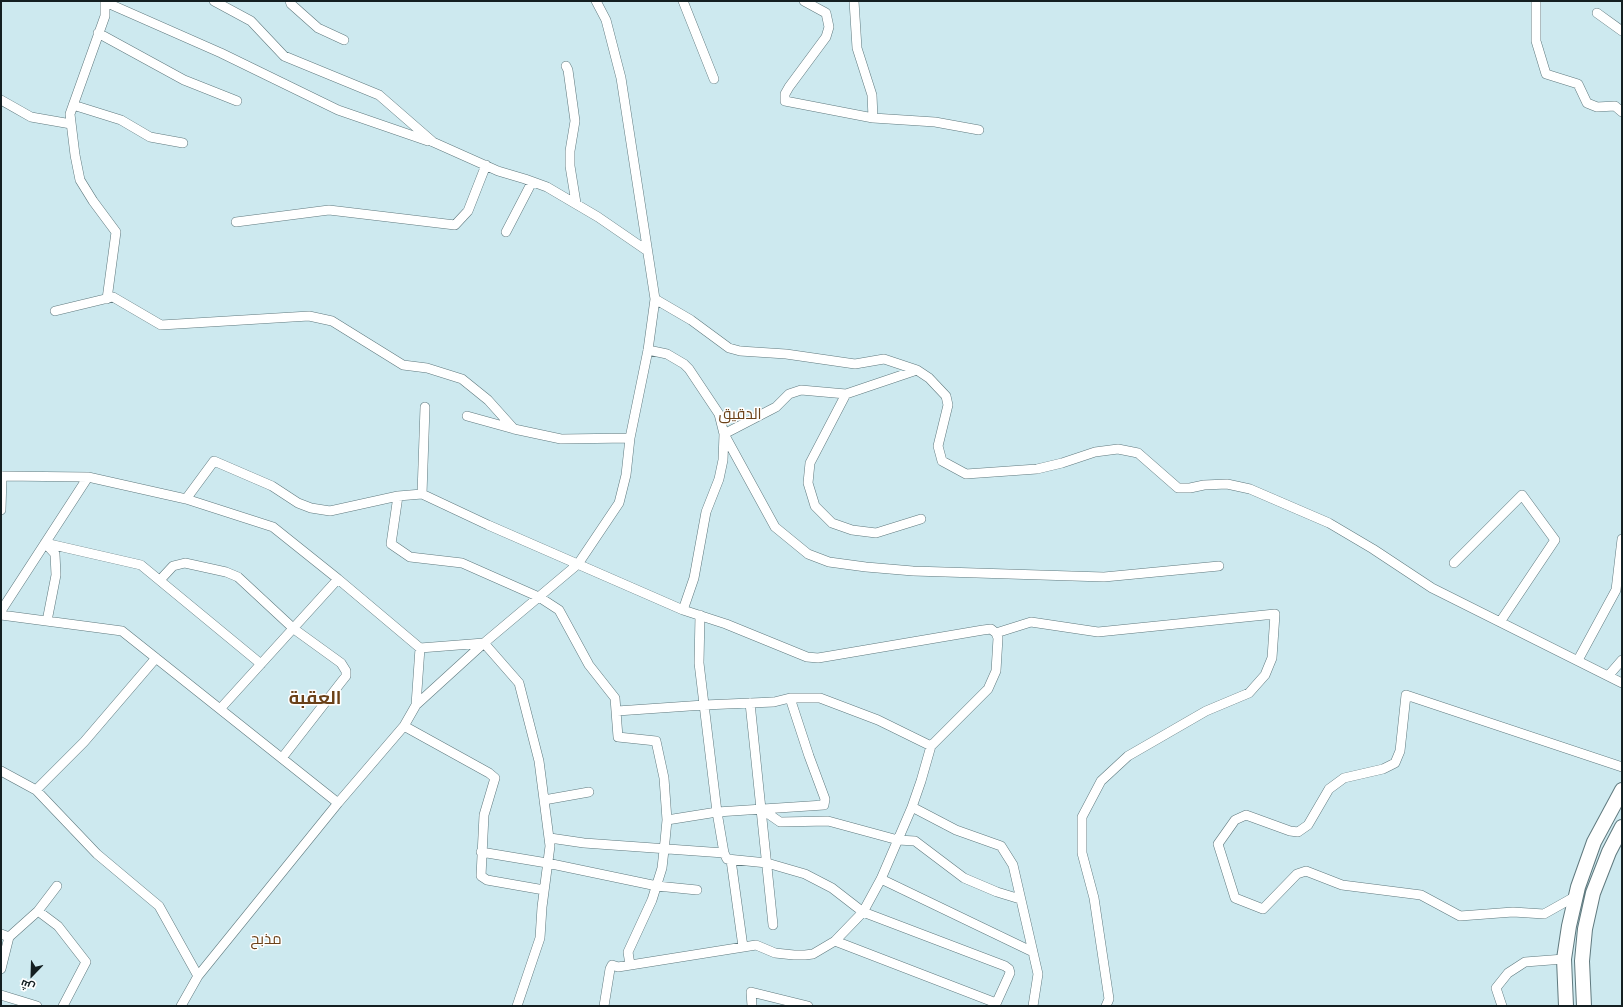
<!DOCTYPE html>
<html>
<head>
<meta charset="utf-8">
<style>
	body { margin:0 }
	#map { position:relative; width:1623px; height:1007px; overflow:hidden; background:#cde9ef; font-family:"Noto Serif",Cairo,serif }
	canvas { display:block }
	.frame { position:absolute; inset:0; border:2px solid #141f21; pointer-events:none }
	.north { position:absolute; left:12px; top:955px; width:40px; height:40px; -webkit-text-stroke:3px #fff; paint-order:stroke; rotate:203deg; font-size:11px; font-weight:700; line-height:16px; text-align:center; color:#141f21 }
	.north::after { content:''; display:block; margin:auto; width:14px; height:18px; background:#141f21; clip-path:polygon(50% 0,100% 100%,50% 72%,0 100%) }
</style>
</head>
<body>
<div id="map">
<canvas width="1623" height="1007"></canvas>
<div class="frame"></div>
<div class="north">ش</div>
</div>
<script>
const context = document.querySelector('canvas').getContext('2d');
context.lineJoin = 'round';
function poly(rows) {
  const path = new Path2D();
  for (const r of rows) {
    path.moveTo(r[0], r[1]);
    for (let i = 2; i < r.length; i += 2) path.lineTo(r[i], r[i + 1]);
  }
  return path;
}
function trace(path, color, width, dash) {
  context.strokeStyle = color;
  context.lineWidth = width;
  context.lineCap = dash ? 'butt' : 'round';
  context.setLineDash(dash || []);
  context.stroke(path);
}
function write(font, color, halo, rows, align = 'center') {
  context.font = font + ' "Noto Serif",Cairo,serif';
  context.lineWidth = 3;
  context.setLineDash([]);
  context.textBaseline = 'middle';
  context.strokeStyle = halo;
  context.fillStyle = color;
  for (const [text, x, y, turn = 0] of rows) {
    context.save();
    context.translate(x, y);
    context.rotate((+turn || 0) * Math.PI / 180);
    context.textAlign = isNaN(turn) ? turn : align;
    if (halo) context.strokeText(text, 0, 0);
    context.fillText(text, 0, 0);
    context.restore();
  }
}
const minor = poly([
	[105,1,105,16,70,114,75,155,80,180,93,201,116,232,107,299],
	[214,1,251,21,284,56,379,95,433,142,498,171,525,179,547,187,598,217,646,250],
	[290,1,291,4,318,28,344,40],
	[683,1,714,79],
	[804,1,826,13,829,27,826,37,789,87,785,94,785,101,873,118,935,122,979,130],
	[854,1,857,48,872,95,873,118],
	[1536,1,1536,41,1546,74,1578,84,1587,103,1597,107,1615,106,1622,112],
	[105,2,221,53,338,110,428,141],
	[1597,13,1622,31],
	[98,33,184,80,237,101],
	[566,66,568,70,575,121,570,151,570,166,576,203],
	[1,100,31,117,71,124],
	[73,105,121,120,150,137,183,143],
	[236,222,329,210,455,225,468,211,486,165],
	[506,232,532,182],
	[655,299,691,320,729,348,740,351,786,354,855,364,884,359,917,370,929,378,946,396,948,405,938,446,942,461,966,474,1037,469,1062,463,1095,452,1118,449,1138,453,1178,488,1190,488,1204,485,1227,484,1250,489,1329,523,1373,549,1432,588,1622,683],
	[55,311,113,297,161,325,309,316,332,321,403,365,427,368,462,379,488,400,514,429,561,439,630,438],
	[648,350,667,354,684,364,689,369,719,414,724,434,723,460,719,479,706,512,694,578,683,610],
	[846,394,917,370],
	[467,416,514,429],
	[1,476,88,477,186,499,273,527,338,579,420,648],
	[422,494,425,407],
	[398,496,391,544,410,557,462,563,539,597,559,610,589,665,615,698,618,737,656,741,664,778,667,820,665,841,662,868,652,900,628,952,630,965],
	[186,499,214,461,272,486,298,503,311,508,330,511,398,496,422,494,488,525,683,610,726,624,807,657,818,658,830,656,983,630,991,629,996,633,998,638,996,671,988,689,931,746,921,781,912,807,881,879,863,912,835,941,813,954,805,955,794,955,775,953,756,945,618,967,612,965,610,969,604,1006],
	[1,510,2,476],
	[921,519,876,533,852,530,832,523,815,506,808,483,810,463,846,394,801,390,789,394,776,407,724,434,775,527,808,554,829,562,866,567,913,571,1104,577,1219,566],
	[45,543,141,565,261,664],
	[45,543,55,554,56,575,47,621],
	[1454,563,1522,495,1555,540,1500,622],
	[160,580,173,566,185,563,226,572,238,577,294,629,341,663,346,671,346,676,342,681,282,758],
	[1,611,88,477],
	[1,615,122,631,338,803],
	[700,615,699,663,717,812,724,853,727,859,767,863,805,874,832,888,863,912,1005,966,1009,969,1010,973,995,1006],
	[996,633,1031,622,1098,632,1275,614,1272,658,1265,675,1249,693,1206,711,1128,756,1101,781,1082,817,1082,853,1094,898,1109,999,1106,1006],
	[1578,660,1616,590,1622,539],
	[1609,675,1622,660],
	[750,703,773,925],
	[416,705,420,648,484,643,519,683,539,761,550,846,542,907,540,938,517,1006],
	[220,709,338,579],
	[617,711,704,705,774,702,790,698,820,698,878,720,931,746],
	[404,726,489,773,495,778,484,815,481,876,487,880,544,890],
	[1,771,36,790,97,854,159,906,198,976],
	[36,790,84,742,156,658],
	[544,800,589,792],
	[912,807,956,830,1001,846,1013,865,1038,974,1033,1006],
	[760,808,780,822,828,821,898,840,915,841,964,878,997,892,1020,899],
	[667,820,717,812,824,805,825,799,809,756,790,698],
	[550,838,584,843,724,853],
	[481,852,547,863,657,886,697,890],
	[731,860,743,947],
	[881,879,1033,952],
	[1576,896,1544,914,1513,912,1460,916,1421,895,1342,885,1306,871,1297,874,1263,909,1235,898,1218,844,1235,820,1246,815,1290,831,1298,832,1308,825,1329,789,1344,778,1383,769,1395,763,1400,751,1406,695,1622,767],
	[38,911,58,926,86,962,63,1006],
	[1,934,9,937,1,969],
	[9,937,38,911,57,886],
	[835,941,996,1003],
	[1,995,37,1006],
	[181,1006,198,976,338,803,404,726,416,705,484,643,578,564,619,503,626,475,630,438,648,350,655,299,621,78,606,20,596,1],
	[752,1006,751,992,808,1006],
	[1502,1006,1496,988,1508,973,1525,962,1564,959]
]);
const primary = poly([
	[1566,1006,1564,959,1569,926,1578,887,1594,842,1622,790],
	[1584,1006,1582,961,1585,929,1593,893,1609,852,1622,827]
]);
trace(minor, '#5f797e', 10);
trace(primary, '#5f797e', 16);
trace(minor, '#fff', 9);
trace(primary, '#fff', 14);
write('15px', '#6b4118', '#fff', [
	["الدقيق",740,415],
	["مذبح",266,940]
]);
write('bold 18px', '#6b4118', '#fff', [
	["العقبة",315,699]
]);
</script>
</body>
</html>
